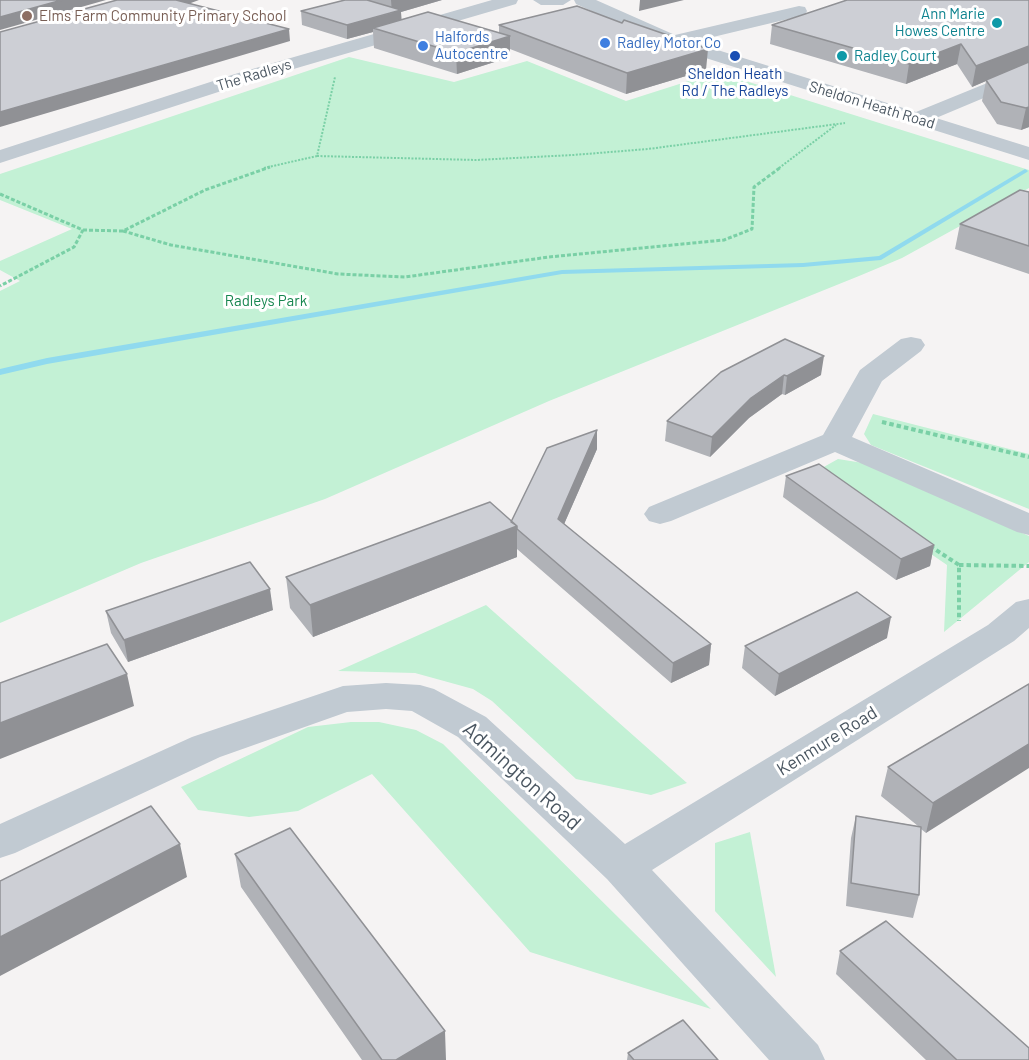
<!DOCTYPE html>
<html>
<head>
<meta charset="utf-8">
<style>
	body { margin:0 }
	canvas { display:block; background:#f5f3f3 }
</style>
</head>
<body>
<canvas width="1029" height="1060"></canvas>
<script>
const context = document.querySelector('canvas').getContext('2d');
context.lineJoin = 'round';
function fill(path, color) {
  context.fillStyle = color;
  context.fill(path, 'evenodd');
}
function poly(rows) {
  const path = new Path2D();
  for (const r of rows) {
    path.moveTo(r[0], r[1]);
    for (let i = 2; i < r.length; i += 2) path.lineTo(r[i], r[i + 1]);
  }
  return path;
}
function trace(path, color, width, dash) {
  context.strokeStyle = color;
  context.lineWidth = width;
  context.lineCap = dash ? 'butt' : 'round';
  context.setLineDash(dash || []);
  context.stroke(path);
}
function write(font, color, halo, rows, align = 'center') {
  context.font = font + ' Barlow,sans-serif';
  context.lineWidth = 6;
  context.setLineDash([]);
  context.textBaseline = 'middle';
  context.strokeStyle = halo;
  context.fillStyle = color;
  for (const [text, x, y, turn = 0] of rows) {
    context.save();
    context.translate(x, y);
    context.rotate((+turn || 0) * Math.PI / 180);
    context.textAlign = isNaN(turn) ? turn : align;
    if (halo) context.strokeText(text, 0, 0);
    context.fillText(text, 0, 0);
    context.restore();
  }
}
fill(poly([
	[349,57,454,82,527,61,626,101,717,72,1029,170,1029,188,902,258,859,276,549,401,325,499,141,563,0,623,0,291,20,281,0,270,0,261,72,229,0,200,0,174],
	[873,414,1029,454,1029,509,871,445,864,434],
	[838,459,863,463,1029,536,1029,562,944,632,947,565,813,473],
	[486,605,687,783,651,795,576,779,492,701,473,689,415,673,338,671],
	[351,722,379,722,416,730,443,744,711,1009,530,952,372,774,298,811,249,817,198,810,181,787,308,727],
	[750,832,776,977,715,911,715,843]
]), '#c3f1d5');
fill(poly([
	[1025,169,1028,171,1027,172,881,260,803,267,562,274,47,364,0,375,0,369,47,358,562,270,803,263,879,256,1025,169]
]), '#90daee');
trace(poly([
	[317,156,476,160,573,155,648,149,845,123],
	[264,168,317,156,335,77],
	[779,168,836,125]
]), '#7ad0a6', 2, [2, 1.5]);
trace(poly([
	[0,194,83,230,74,247,0,286],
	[83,230,123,231,205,190,270,167],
	[123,231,171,245,338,274,405,277,549,257,724,240,752,229,754,187,781,167]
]), '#7ad0a6', 3, [4, 2]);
trace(poly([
	[882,422,1029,457],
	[930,546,959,565,959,621],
	[959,565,1029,566]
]), '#7ad0a6', 4, [4.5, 3]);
fill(poly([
	[492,0,518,0,516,4,249,82,0,163,0,150,235,74,492,0],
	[533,0,571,0,563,5,541,5,533,0],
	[574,0,596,0,675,35,799,6,805,7,807,11,805,15,692,42,916,112,1029,66,1029,79,936,118,1029,147,1029,160,674,48,576,4,574,0],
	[911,337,921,339,925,345,921,351,882,381,852,437,1029,513,1029,535,1017,532,835,452,671,521,660,524,649,521,644,514,649,507,823,435,860,370,901,339,911,337],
	[1029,599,1029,628,1014,641,652,870,818,1045,825,1060,769,1060,607,879,458,737,412,711,386,709,347,712,220,757,15,853,0,858,0,824,192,737,343,686,386,683,420,685,434,689,486,717,625,844,988,625,1016,602,1029,599]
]), '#c1cad2');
fill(poly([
	[345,0,442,0,401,12,401,20,499,33,499,25,706,70,626,94,510,49,510,57,457,74,374,48,373,32,347,39,302,25,301,11],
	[1029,0,1029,127,1021,130,997,124,982,101,986,81,972,87,957,64,906,84,770,44,772,25],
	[1029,192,1029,274,955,249,960,224],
	[721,372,821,375,785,395,782,394,749,418,710,457,665,441,667,421],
	[597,430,597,449,564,524,711,644,709,665,671,683,517,549,517,557,313,637,290,608,286,577,511,522],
	[786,476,934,545,930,566,896,580,783,497],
	[273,610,128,662,111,633,106,611],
	[887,638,775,696,742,668,745,646],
	[1029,684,926,833,921,829,919,895,913,918,846,906,851,838,856,816,918,826,881,796,888,767],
	[235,854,446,1060,362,1060,241,887],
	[840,951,1029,1060,926,1060,836,974],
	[628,1053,718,1060,627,1060]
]), '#b0b2b7');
fill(poly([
	[62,0,106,0,0,30,0,17],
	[170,0,199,0,172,10],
	[391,0,442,0,401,12,402,24,373,28,373,32,347,39,347,25,392,13],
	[640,0,684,0,639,11],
	[289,29,290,41,0,127,0,112],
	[510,36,510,57,457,74,456,53],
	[961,44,957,64,906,84,909,64],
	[1029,46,1029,65,986,80,986,81,972,87,976,66],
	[708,49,706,70,626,94,627,73],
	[1029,107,1029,127,1021,130,1026,108],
	[824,356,821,375,785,395,787,376],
	[784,375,782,394,749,418,710,457,712,437,751,398],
	[597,430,597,449,558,538,558,519],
	[517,526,517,557,313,637,310,605],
	[934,545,930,566,896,580,901,559],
	[270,589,273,610,128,662,124,640],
	[891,617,887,638,775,696,779,674],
	[711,644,709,665,671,683,673,663],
	[127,674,134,706,0,759,0,723],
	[1029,744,1029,768,926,833,933,803],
	[180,844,187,877,0,976,0,937],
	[445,1031,446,1060,396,1060]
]), '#909195');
const building = poly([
	[0,0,62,0,0,17,0,0],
	[117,0,176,0,289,29,0,112,0,32,117,0],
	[345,0,367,0,401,10,347,25,301,11,345,0],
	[847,0,1029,0,1029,46,976,66,961,44,909,64,772,25,847,0],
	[577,6,622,23,624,20,708,49,627,73,499,25,577,6],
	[428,12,510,36,456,53,373,28,428,12],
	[1029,62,1029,107,1026,108,1001,102,986,80,1029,62],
	[1020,190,1029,192,1029,246,960,224,1020,190],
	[785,339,824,356,787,376,784,375,751,398,712,437,667,421,721,372,785,339],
	[597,430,558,519,711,644,673,663,517,529,517,526,511,522,547,448,597,430],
	[819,464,934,545,901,559,786,476,819,464],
	[490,502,517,526,310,605,286,577,490,502],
	[250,562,270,589,124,640,106,611,250,562],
	[857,592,891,617,779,674,745,646,857,592],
	[107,644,127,674,0,723,0,683,107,644],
	[1029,684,1029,744,933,803,888,767,1029,684],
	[151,806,180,844,0,937,0,881,151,806],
	[856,816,921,827,919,895,851,883,856,816],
	[290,828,445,1031,396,1060,382,1060,235,854,290,828],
	[886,921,1029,1048,1029,1060,957,1060,840,951,886,921],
	[683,1020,718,1060,634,1060,628,1053,683,1020]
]);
fill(building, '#cdcfd5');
trace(building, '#909195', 1.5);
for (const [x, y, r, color] of [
	[27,16,6,"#8d6e63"],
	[997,23,6,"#0f9aa8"],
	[605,43,6,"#3f7fe0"],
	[423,46,6,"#3f7fe0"],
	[735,56,6,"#1a4fb4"],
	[842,56,6,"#0f9aa8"]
]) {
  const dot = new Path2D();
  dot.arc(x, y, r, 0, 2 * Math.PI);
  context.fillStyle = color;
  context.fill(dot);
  trace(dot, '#fff', 2);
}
write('15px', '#0d838f', '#fff', [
	["Ann Marie",985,14],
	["Howes Centre",985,31],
	["Radley Court",854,56,"left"]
], 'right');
write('15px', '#785e54', '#fff', [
	["Elms Farm Community Primary School",39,16]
], 'left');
write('15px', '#366cbe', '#fff', [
	["Halfords",435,37],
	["Autocentre",435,54],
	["Radley Motor Co",617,43]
], 'left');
write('15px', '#164399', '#fff', [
	["Sheldon Heath",735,74],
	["Rd / The Radleys",735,91]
]);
write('15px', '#4a5661', '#fff', [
	["The Radleys",254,75,-17],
	["Sheldon Heath Road",872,105,17]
]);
write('15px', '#17864f', '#fff', [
	["Radleys Park",266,301]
]);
write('18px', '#4a5661', '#fff', [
	["Kenmure Road",827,741,-32]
]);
write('21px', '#4a5661', '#fff', [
	["Admington Road",522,776,42]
]);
</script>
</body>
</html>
